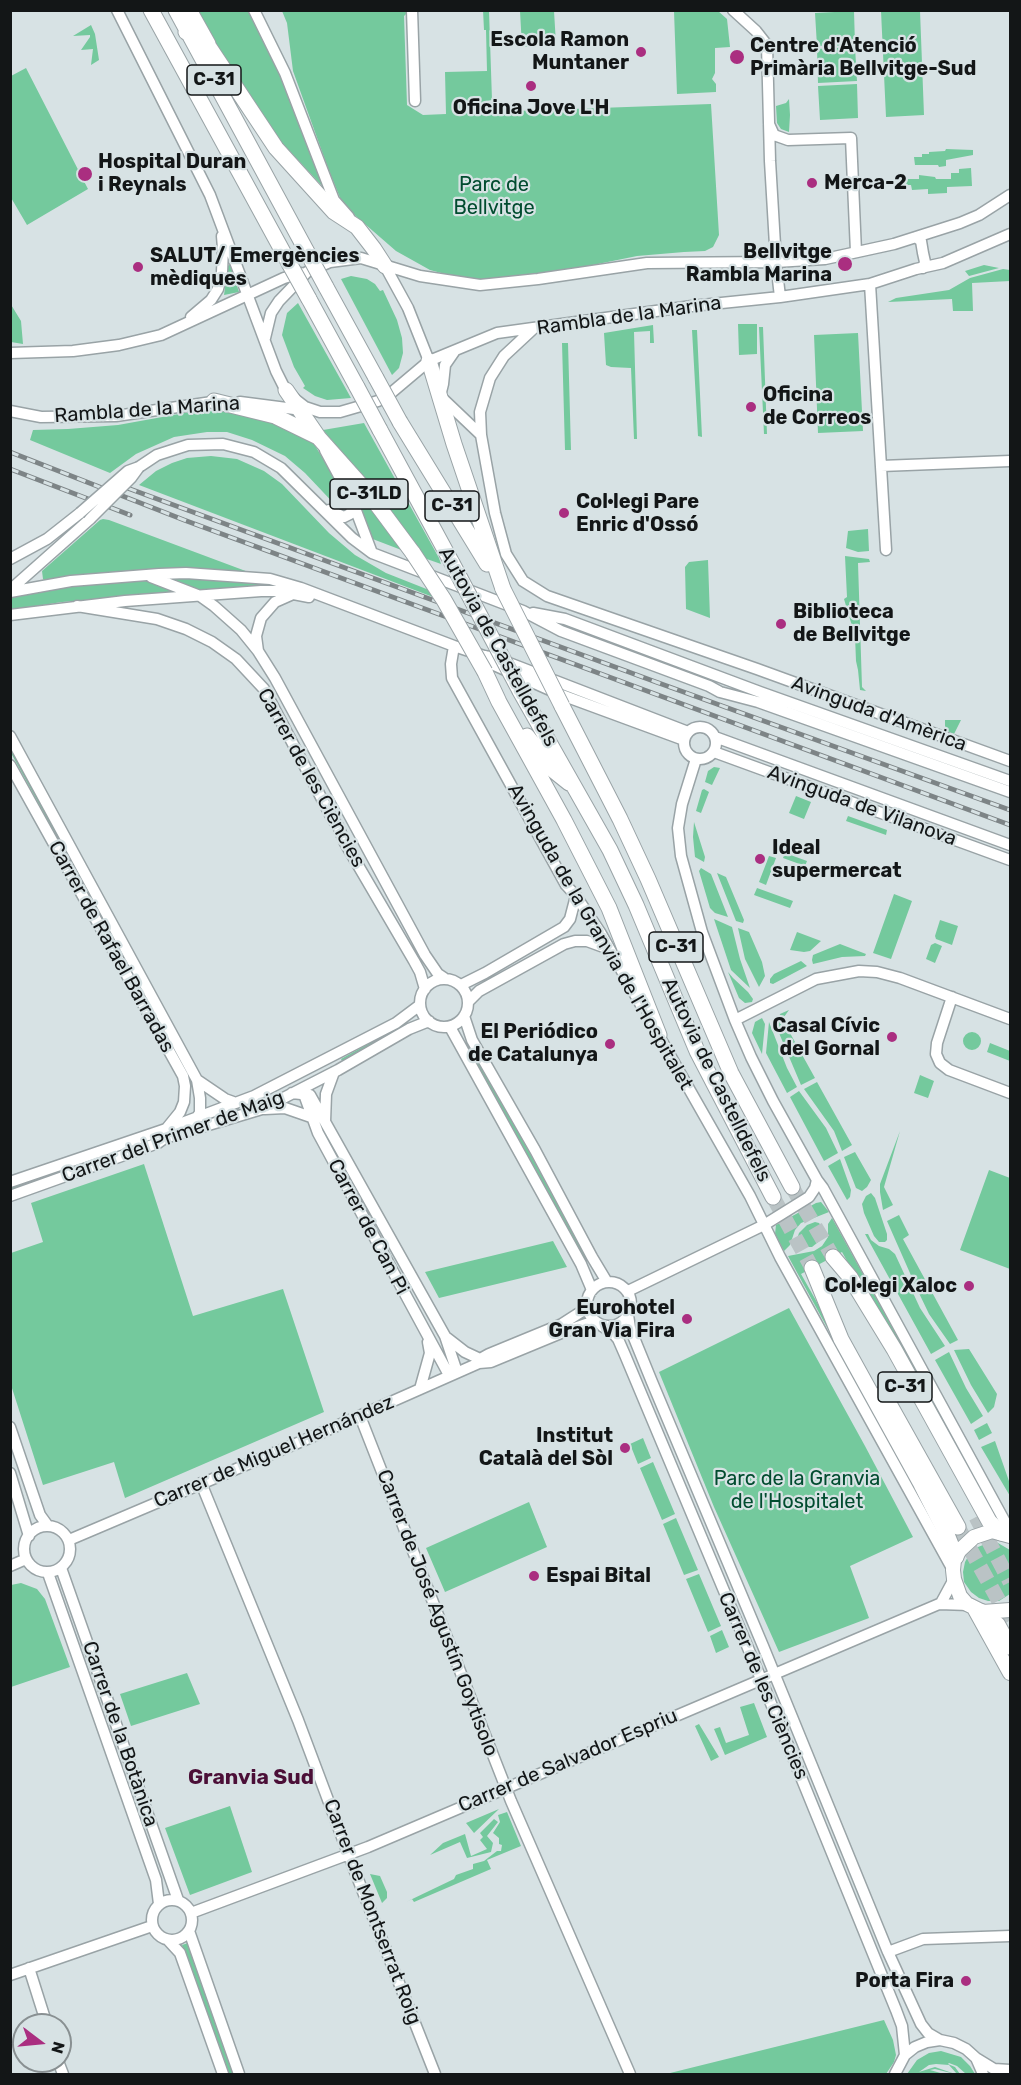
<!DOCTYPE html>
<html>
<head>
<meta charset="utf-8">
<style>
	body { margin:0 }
	#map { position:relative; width:1021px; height:2085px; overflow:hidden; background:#d7e2e4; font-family:Rubik,sans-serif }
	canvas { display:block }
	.frame { position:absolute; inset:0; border:12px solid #131617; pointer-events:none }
	.north { position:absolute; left:12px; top:2013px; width:60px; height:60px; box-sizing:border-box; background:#d7e2e4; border:2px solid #899092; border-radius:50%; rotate:106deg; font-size:16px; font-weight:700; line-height:24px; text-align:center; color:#131617 }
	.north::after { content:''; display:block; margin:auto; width:21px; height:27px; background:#aa2e80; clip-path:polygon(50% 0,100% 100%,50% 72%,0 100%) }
</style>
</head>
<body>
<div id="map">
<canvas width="1021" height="2085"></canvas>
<div class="frame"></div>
<div class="north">N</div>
</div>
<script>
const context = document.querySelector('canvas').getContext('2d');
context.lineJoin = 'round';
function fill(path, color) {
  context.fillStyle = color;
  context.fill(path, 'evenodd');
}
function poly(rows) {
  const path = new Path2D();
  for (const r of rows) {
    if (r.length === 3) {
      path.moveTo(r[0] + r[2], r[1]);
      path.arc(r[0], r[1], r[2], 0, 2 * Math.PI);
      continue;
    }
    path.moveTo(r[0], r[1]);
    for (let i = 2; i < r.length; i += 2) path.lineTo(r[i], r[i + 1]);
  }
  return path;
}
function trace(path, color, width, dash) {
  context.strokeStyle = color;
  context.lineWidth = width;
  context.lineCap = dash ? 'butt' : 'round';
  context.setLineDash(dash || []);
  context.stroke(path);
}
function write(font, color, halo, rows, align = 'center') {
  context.font = font + ' Rubik,sans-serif';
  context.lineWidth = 4.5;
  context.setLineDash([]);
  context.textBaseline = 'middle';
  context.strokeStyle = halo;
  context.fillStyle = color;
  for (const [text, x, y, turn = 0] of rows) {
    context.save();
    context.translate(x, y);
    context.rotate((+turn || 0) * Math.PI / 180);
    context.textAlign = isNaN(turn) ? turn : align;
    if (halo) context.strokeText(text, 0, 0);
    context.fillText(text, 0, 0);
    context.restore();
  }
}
fill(poly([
	[483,10,489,11,492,100,486,101,487,112,711,104,719,235,713,247,705,251,684,252,637,256,539,276,493,282,460,278,430,270,396,251,343,205,329,171,293,71,287,23,282,11,407,11,407,13,404,16,407,105,423,115,446,114,445,72,487,71,486,30,484,30],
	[198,11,249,11,286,80,323,187,283,144,261,117,217,48],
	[520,11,554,11,556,44,522,47],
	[674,11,718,11,727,19,730,47,715,48,715,73,712,79,716,84,716,92,677,94],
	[854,11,855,45,817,46,815,13],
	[881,11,920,11,924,115,886,117],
	[91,25,95,34,99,60,91,65,93,49,81,50,90,37,90,35,73,36],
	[855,47,857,81,818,83,817,49],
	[26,68,88,189,27,225,10,196,11,76],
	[857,84,858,118,820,120,818,86],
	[789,99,790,115,789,132,781,129,777,123,776,106,786,103],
	[946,149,973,150,973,155,946,160,946,166,939,167,938,165,915,165,914,157,922,157,922,154,929,154,929,152,945,151],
	[971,168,972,186,947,187,947,193,928,194,928,189,912,190,911,185,903,185,903,179,919,179,919,175,935,177,936,179,951,179,951,173,959,173,959,169],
	[230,264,239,292,224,295,228,266],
	[984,265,999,268,969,276,965,271],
	[1003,269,1010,270,1010,281,972,283,973,311,953,311,952,299,888,302,896,298,949,290,970,278],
	[351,276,367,279,375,284,380,291,383,290,397,320,402,338,403,353,399,368,392,375,341,279],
	[10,303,21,321,23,344,11,342],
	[298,303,351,398,327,400,315,396,303,388,305,386,294,367,282,335,287,313],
	[738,324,757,324,757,354,739,355],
	[653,325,654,343,650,343,650,331,634,332,637,439,634,439,631,368,611,367,606,365,604,333],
	[759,327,763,327,767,434,764,434],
	[692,330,697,330,702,437,698,436],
	[858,333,863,431,818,433,814,335],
	[562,343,568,343,571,450,565,450],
	[208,411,232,412,276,422,314,444,350,502,347,509,340,510,305,473,285,456,252,440,227,432,207,432,174,437,136,454,110,473,30,440,33,430,68,429,118,425,190,412],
	[364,423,439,558,441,564,424,558,354,466,323,430],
	[211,456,237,459,264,471,282,484,329,533,355,555,386,573,429,590,433,597,139,485,156,471,172,463,187,458],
	[332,459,374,510,404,551,370,538],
	[103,519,109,520,251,573,46,582,43,579,42,571,100,520],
	[868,529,869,551,858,552,846,548,848,531],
	[845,556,869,559,870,562,858,563,862,687,866,691,860,690,858,670,856,661,855,636,844,599,847,597],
	[708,560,710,618,686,609,685,567,689,562],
	[163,576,256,579,296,589,201,593],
	[143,579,186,593,62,602,11,610,11,598,14,595,72,585],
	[945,720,961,720,954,734,945,730],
	[10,744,92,892,88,894,11,753],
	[714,767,720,768,712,785,705,782,708,771],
	[704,789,709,792,701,813,696,811,702,790],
	[796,796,811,802,804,819,789,813],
	[848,816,887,830,886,835,846,821],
	[694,822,705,857,704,862,695,857,693,837],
	[785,853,807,861,805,866,783,858],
	[769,856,776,858,766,885,759,882],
	[701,868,711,874,728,917,715,913,710,908,699,871],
	[717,873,726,877,744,920,743,923,736,921],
	[757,888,793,901,790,908,754,895],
	[894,894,912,901,891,959,873,953],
	[94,895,159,1021,159,1022,90,897],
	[714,919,732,927,740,959,750,988,731,970],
	[940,920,958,926,952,945,936,939,935,936],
	[738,928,749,932,762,962,765,976,759,987,745,959],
	[797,932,821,941,810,951,804,952,790,950],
	[935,943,942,946,935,963,926,959,931,945],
	[840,944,866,954,865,956,842,957,813,964,812,960,813,955],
	[801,961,807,966,773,984,770,983,770,979,774,974],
	[728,972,733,978,748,992,753,999,752,1002,745,1003,739,998],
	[789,1010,784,1017,785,1024,815,1078,801,1085,776,1026,780,1014],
	[762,1018,765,1024,762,1054,752,1033,755,1022],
	[769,1022,787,1068,797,1087,787,1093,766,1053],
	[395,1029,397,1033,343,1063,341,1059],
	[972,1041,9],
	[990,1043,1010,1051,1010,1061,987,1052],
	[470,1045,588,1258,584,1260,466,1047],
	[920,1075,934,1081,928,1098,914,1093],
	[817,1082,852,1145,842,1151,834,1131,804,1089],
	[799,1091,826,1128,838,1153,824,1161,790,1097],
	[900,1131,884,1187,893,1205,883,1210,880,1192,880,1184],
	[855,1152,871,1180,867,1187,862,1191,856,1188,844,1157],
	[108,1153,96,1163,11,1192,10,1187],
	[840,1159,851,1190,850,1197,847,1200,828,1166],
	[144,1164,193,1316,283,1289,324,1412,125,1498,114,1462,43,1485,11,1385,11,1253,43,1242,31,1203],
	[989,1170,1010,1178,1010,1269,960,1250],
	[871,1193,875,1198,887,1234,887,1240,885,1242,879,1242,874,1236,864,1213,862,1204,866,1196],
	[821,1202,829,1212,801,1223,795,1230,790,1245,784,1251,775,1234,776,1225,816,1203],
	[899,1215,909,1235,903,1239,958,1340,950,1344,929,1314,917,1289,887,1221],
	[832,1218,993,1510,987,1513,842,1252,801,1274,836,1336,841,1353,788,1256,814,1251,822,1246,828,1237,828,1224],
	[815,1222,819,1223,822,1227,822,1239,812,1247,799,1247,796,1242,799,1233,807,1225],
	[865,1234,868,1234,871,1240,879,1246,889,1249,895,1254,920,1308,945,1346,931,1354],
	[553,1241,567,1267,439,1298,425,1272],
	[789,1308,865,1446,913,1537,850,1566,869,1618,779,1652,714,1507,659,1372],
	[969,1349,997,1394,994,1407,988,1413,971,1385,954,1350],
	[949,1352,966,1388,983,1416,971,1424,935,1360],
	[987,1423,992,1433,979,1440,974,1430],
	[643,1438,651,1458,638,1464,630,1444],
	[995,1441,1010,1484,1010,1496,981,1447],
	[653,1462,675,1514,662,1520,640,1468],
	[529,1502,547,1547,445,1592,426,1548],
	[676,1518,698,1570,684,1575,663,1524],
	[988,1543,998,1543,1010,1550,1010,1594,999,1601,988,1601,979,1598,971,1592,964,1582,963,1572,965,1562,970,1553,978,1547],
	[699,1574,721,1626,708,1632,686,1579],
	[21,1583,37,1589,45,1599,70,1667,11,1687,11,1585],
	[722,1630,729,1647,716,1653,710,1636],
	[187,1673,200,1704,131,1726,120,1694],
	[754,1703,767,1737,725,1755,714,1729,720,1727,726,1743,749,1735,740,1707],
	[699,1724,719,1757,711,1761,695,1726],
	[230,1806,252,1872,190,1895,165,1828],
	[499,1809,474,1833,466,1823],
	[507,1812,521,1846,487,1860,491,1869,414,1902,412,1899,406,1902,454,1879,456,1875,473,1869,473,1864,484,1861,497,1851,501,1851,502,1845,499,1844,499,1838,493,1833,500,1822,498,1815],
	[494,1819,498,1822,487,1836,493,1843,491,1852,467,1858,460,1842,430,1855,443,1843,465,1834,471,1856,487,1849,480,1840,483,1837,480,1833],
	[370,1874,380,1876,387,1892,387,1898,382,1903],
	[188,1943,234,2074,227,2074,182,1945],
	[884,2020,893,2040,896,2055,894,2062,886,2074,666,2074],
	[941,2051,961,2057,970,2066,975,2074,966,2074,957,2066,949,2063,948,2064,955,2067,960,2074,957,2074,949,2065,936,2064,929,2065,919,2072,935,2067,955,2074,935,2069,930,2070,944,2074,929,2073,924,2074,907,2074,917,2060,929,2053]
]), '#74c99d');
trace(poly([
	[792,1187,833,1257],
	[773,1197,812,1268],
	[976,1517,1010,1582],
	[958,1527,1010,1621]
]), '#bac3c5', 15, [15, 8]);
const minor = poly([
	[117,10,210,195,276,371,284,387,296,400,305,407,320,412,340,412,378,401,391,393,429,361,497,333,692,306,780,297,870,284,916,269,943,263,1010,234],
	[254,10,285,73,334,200,349,217],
	[412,10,415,101],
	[733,10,756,31,767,45,770,161,776,262,780,297],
	[769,124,774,135,788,140,851,138,856,252],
	[916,237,921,241,923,253,925,262,923,268],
	[385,266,408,308,429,361],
	[870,284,886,550],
	[191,317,211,300,218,289,222,272,223,248,222,236],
	[533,329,504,356,490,378,480,412,481,435,495,513,506,554,523,581,547,596,757,669,1010,761],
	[265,338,271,313,279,301,307,272,330,262,361,258,420,276,480,285,538,279,647,263,776,262,825,259,894,244,960,223,979,215,1010,195],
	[454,352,445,365,443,384,440,396,481,435],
	[10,353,73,351,119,345,161,335,284,278,301,273],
	[240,402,302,410],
	[10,411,41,417,116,416,219,401],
	[325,450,352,500,372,553],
	[881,466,1010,461],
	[139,467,157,455,188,445,223,444,254,452,281,468,352,538,372,553,523,611,561,631,709,686,720,692,758,702,1010,792],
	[329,510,344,517,350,514,354,505],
	[10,559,47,539,80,513],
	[151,577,200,596,214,606,241,630,258,651,275,678,425,955,438,974,444,978],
	[10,590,90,519],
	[10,592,71,581,159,574,186,573,270,579,301,588,454,646,484,656,496,658,688,732],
	[77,606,157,619,186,629,212,642,236,659,264,689,333,820,338,826,345,843,414,961,420,972,425,989],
	[533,613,565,619,760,692,1010,781],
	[10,615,125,601,261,591,278,591,309,597],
	[454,646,451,664,452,678,566,885,576,896,600,932,641,1005],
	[258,651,256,636,261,618,275,602,293,594],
	[485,656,494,665,559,694,684,740],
	[700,743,16],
	[10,736,197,1080,225,1099,236,1103],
	[715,737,1010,845],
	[714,752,1010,860],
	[696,759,682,804,678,828,681,856,702,932,735,1020,751,1057,773,1101,817,1180,823,1188,1010,1531],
	[10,765,183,1076,185,1086,184,1102,180,1112,167,1128],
	[444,1003,24],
	[461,985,485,973,564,927,570,919,576,896],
	[952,997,937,1043,936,1054,940,1063,949,1070,1010,1093],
	[468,1002,479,991,564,944,575,941,587,941,609,949],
	[464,1016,472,1040,535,1150,592,1257,607,1282],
	[735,1020,816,979,859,971,877,972,900,978,1010,1019],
	[450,1027,581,1264,592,1290],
	[655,1029,750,1196,780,1257,953,1570],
	[292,1093,310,1095,445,1336,457,1372],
	[306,1093,305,1097,318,1133,449,1375],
	[265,1109,285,1108,311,1117],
	[195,1120,200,1113,200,1098,197,1080],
	[325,1122,326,1094,334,1072],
	[10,1182,166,1129,254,1096,396,1023,420,1005],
	[10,1196,158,1143,165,1138,262,1109,338,1070,409,1029,429,1021],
	[609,1304,22],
	[628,1291,764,1225,809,1197,815,1188,817,1180],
	[628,1315,630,1328,652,1382,763,1646,888,1952,921,2024,928,2033,940,2040],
	[602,1326,613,1333,618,1339,625,1355,761,1679,896,2010,902,2026,905,2055],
	[447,1338,465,1352,480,1359],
	[479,1363,480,1359,489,1354,562,1324,587,1308],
	[420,1389,430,1353,428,1342],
	[360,1416,511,1801,630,2074],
	[10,1427,40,1515,48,1526],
	[10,1473,29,1536],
	[201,1483,298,1720,354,1869,435,2074],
	[47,1549,23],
	[69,1540,314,1436,479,1363,491,1362,566,1331,586,1324,597,1323],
	[10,1566,26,1559],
	[61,1568,178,1900],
	[48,1573,156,1880,159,1904],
	[941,1603,954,1579],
	[172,1920,20],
	[191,1913,368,1847,939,1604,969,1605],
	[189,1931,239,2074],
	[168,1940,180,1953,223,2074],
	[888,1952,923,1939,1010,1936],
	[29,1968,47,2025],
	[10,1975,152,1926],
	[976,2058,983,2074],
	[58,2061,63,2074],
	[895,2074,905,2055,915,2047,927,2042,940,2040,954,2043,966,2049,976,2058,994,2069,1010,2070]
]);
const major = poly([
	[1010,1536,992,1531,974,1537,960,1550,954,1560,953,1570,954,1579,960,1596,967,1604,983,1612,1010,1610],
	[974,1608,1010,1673]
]);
const highway = poly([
	[151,10,289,263],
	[176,10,307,252],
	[189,10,208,44],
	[186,32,207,44,276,148,334,212,357,227,374,249,385,266],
	[326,287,376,378],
	[309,299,357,387],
	[429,361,454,444,503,589],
	[286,390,319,438,369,494,413,553],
	[214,401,275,416,318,437],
	[400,422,487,564],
	[380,430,452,563],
	[485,672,499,702,564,820,609,908,659,1035],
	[520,691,610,850,636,905,697,1051,773,1197],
	[562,706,620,819,648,879,731,1073,792,1187],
	[527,736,554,771,569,783],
	[833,1257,850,1277,894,1349,989,1521,1001,1533],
	[812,1268,841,1339,921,1484,948,1537,956,1557],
	[883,1393,958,1527],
	[983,1612,998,1625,1010,1647]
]);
trace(minor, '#99a3a6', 13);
trace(major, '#99a3a6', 16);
trace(highway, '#99a3a6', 17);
trace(minor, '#fff', 10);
trace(major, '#fff', 14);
trace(highway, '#fff', 15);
const rail = poly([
	[10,452,184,520,1010,825],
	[10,469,130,515],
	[111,482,656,682,1010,810]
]);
trace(rail, '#7d8486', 5);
trace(rail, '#d7e2e4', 3, [9]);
const minorBridge = poly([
	[80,513,128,471,139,467],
	[90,519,131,478,139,467]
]);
const highwayBridge = poly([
	[307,252,326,287],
	[289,263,309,299],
	[376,378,400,422],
	[357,387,380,430],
	[413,553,444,600,485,672],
	[452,563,520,691],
	[503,589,562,706]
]);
trace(minorBridge, '#99a3a6', 13, []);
trace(highwayBridge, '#99a3a6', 17, []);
trace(minorBridge, '#fff', 10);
trace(highwayBridge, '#fff', 15);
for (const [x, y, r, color] of [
	[641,52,6,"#aa2e80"],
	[737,57,8,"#aa2e80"],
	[531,86,6,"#aa2e80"],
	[85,174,8,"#aa2e80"],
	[812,183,6,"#aa2e80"],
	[845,264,8,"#aa2e80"],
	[138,267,6,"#aa2e80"],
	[751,407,6,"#aa2e80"],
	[564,513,6,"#aa2e80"],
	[781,624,6,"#aa2e80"],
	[760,859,6,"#aa2e80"],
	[892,1037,6,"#aa2e80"],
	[610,1044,6,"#aa2e80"],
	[969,1286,6,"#aa2e80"],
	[687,1319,6,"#aa2e80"],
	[625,1448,6,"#aa2e80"],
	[534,1576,6,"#aa2e80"],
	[966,1981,6,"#aa2e80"]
]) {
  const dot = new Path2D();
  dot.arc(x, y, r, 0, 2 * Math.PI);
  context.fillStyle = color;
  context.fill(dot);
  trace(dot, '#d7e2e4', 2);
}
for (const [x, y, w] of [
	[214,80,54],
	[369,494,78],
	[452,506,54],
	[676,947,54],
	[905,1387,54]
]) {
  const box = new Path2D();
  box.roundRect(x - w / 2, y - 15, w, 30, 4.5);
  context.fillStyle = '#d7e2e4';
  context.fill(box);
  trace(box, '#131617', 1.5);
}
write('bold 18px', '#131617', null, [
	["C-31",214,80],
	["C-31LD",369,494],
	["C-31",452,506],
	["C-31",676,947],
	["C-31",905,1387]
]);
write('bold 20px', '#131617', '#d7e2e4', [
	["Escola Ramon",629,40,"right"],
	["Muntaner",629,63,"right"],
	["Centre d'Atenció",750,46],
	["Primària Bellvitge-Sud",750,69],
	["Oficina Jove L'H",531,108,"center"],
	["Hospital Duran",98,162],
	["i Reynals",98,185],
	["Merca-2",824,183],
	["Bellvitge",832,252,"right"],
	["Rambla Marina",832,275,"right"],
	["SALUT/ Emergències",150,256],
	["mèdiques",150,279],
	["Oficina",763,395],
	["de Correos",763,418],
	["Col·legi Pare",576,502],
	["Enric d'Ossó",576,525],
	["Biblioteca",793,612],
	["de Bellvitge",793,635],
	["Ideal",772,848],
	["supermercat",772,871],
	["Casal Cívic",880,1026,"right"],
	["del Gornal",880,1049,"right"],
	["El Periódico",598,1032,"right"],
	["de Catalunya",598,1055,"right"],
	["Col·legi Xaloc",957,1286,"right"],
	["Eurohotel",675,1308,"right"],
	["Gran Via Fira",675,1331,"right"],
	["Institut",613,1436,"right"],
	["Català del Sòl",613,1459,"right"],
	["Espai Bital",546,1576],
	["Porta Fira",954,1981,"right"]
], 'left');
write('20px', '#014c2f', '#d7e2e4', [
	["Parc de",494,185],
	["Bellvitge",494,208],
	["Parc de la Granvia",797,1479],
	["de l'Hospitalet",797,1502]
]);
write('20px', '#131617', '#d7e2e4', [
	["Rambla de la Marina",629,316,-8],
	["Rambla de la Marina",147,410,-4],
	["Autovia de Castelldefels",498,647,61],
	["Avinguda d'Amèrica",879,714,20],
	["Carrer de les Ciències",311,778,61],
	["Avinguda de Vilanova",862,806,20],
	["Avinguda de la Granvia de l'Hospitalet",600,937,60],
	["Carrer de Rafael Barradas",111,947,61],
	["Autovia de Castelldefels",716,1080,64],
	["Carrer del Primer de Maig",173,1137,-20],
	["Carrer de Can Pi",368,1227,62],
	["Carrer de Miguel Hernández",274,1452,-23],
	["Carrer de José Agustín Goytisolo",437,1613,69],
	["Carrer de les Ciències",763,1686,67],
	["Carrer de la Botànica",120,1734,71],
	["Carrer de Salvador Espriu",568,1761,-23],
	["Carrer de Montserrat Roig",372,1912,69]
]);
write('bold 21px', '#4b0f37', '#d7e2e4', [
	["Granvia Sud",251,1778]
]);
</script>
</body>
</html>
